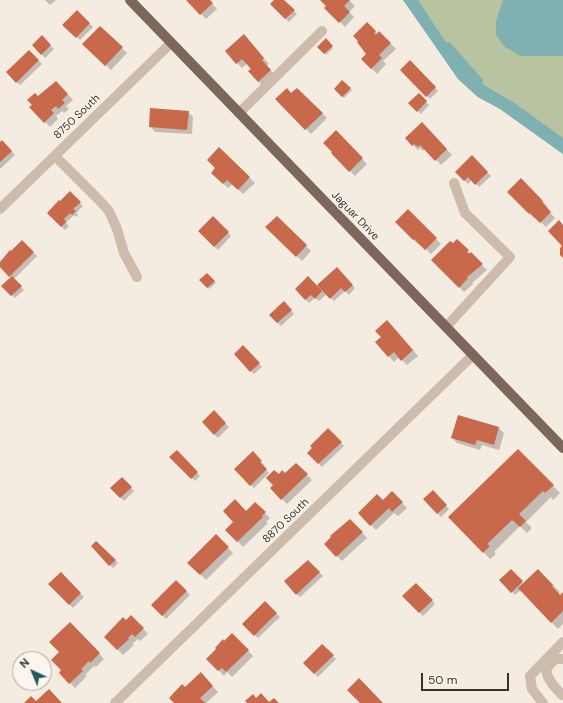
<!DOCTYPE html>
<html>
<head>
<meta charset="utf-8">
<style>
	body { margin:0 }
	#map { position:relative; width:563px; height:703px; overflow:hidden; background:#f4ebe1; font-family:"DM Sans",sans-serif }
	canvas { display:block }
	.north { position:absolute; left:12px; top:651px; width:40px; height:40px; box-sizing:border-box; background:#fbf5ee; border:1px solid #aea6a0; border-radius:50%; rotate:316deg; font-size:11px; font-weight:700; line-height:16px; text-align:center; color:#3b302b }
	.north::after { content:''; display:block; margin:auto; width:14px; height:18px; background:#1f5a5e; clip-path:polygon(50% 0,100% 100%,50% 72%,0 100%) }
	.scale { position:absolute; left:421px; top:673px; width:88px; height:18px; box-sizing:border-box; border:2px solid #3b302b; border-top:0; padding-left:5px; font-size:12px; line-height:14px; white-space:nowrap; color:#3b302b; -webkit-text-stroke:3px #fbf5ee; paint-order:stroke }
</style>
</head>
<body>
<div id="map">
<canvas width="563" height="703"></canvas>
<div class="north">N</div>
<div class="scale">50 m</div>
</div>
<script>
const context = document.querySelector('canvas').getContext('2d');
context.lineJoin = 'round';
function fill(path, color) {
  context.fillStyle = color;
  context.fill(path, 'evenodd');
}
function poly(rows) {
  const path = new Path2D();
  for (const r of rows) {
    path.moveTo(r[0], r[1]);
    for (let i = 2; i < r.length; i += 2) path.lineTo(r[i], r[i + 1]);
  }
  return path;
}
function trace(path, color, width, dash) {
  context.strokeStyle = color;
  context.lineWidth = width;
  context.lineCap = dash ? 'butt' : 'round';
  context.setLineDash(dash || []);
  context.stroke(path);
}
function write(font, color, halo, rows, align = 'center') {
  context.font = font + ' "DM Sans",sans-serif';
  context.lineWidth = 3;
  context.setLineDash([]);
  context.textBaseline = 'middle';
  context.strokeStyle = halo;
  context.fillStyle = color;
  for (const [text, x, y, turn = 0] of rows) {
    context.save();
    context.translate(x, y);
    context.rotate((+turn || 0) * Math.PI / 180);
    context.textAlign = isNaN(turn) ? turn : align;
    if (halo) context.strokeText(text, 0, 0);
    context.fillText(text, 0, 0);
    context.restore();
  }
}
fill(poly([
	[403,0,563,0,563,154,500,109,478,97,458,79,409,7]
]), '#b8c4a0');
fill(poly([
	[403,0,418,0,458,61,465,69,484,85,516,104,563,138,563,154,500,109,478,97,458,79],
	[503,0,563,0,563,56,521,56,505,47,496,35,496,21]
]), '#7fb0b2');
fill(poly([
	[45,0,56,0,50,5],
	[188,0,209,0,217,9,206,19],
	[275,0,283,0,297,14,289,22,271,4],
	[321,0,349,0,355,6,349,12,354,17,345,27,326,8,328,6],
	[77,11,93,27,80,40,64,25],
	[367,23,378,34,379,32,396,49,383,61,386,64,377,74,362,59,367,54],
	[100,27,127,53,111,70,84,44],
	[42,37,54,49,45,58,33,45],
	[326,40,333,48,326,55,319,47],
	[249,41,269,64,266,66,276,76,264,87,258,81,253,69,248,63,242,68,237,63],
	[29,51,42,64,20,85,7,72],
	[410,61,438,91,430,99,401,70],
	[342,81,352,90,344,98,335,89],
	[56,82,73,100,66,106,69,109,64,113,62,111,56,116,58,119,50,127,31,107,38,98],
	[297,89,327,118,311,134,277,99,292,94],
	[419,94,429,105,421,114,410,103],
	[188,112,193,117,192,134,155,132,150,126],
	[422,123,452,155,441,165,426,149,423,151,420,148,418,150,406,138],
	[336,132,367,164,355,176,332,153],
	[2,141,15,155,0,169,0,143],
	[219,149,255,183,243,194,233,184,228,188,213,173,217,169],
	[472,157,491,176,479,187,472,180,468,184,456,172],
	[521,179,548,207,546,208,555,218,546,227,536,218,535,219,508,192],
	[70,193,83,206,76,213,78,215,76,217,74,215,66,223,69,226,65,230,49,214],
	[408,210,441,244,431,254,420,243,419,245,396,222],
	[277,217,311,251,302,261,267,227],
	[213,218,231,236,218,250,199,231],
	[22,241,37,256,14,279,24,290,15,298,3,286,11,277,0,266,0,263],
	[457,241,487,270,472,283,473,284,464,292,432,260],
	[337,269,355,288,349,295,345,291,334,301,327,294,319,301,315,298,309,303,296,289,317,287],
	[207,274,216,283,209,289,201,280],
	[284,303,294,314,281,326,270,315],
	[392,326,418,356,407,365,399,357,394,362,389,356],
	[243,347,262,367,254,374,235,354],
	[214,412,229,427,218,438,203,422],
	[499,428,504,433,499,450,482,445,480,450,457,443,452,438],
	[328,430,344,446,322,467,308,453],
	[518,450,560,493,553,500,551,497,526,522,532,528,527,533,520,526,494,552,496,554,490,559,450,517],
	[177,452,200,476,195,481,171,457],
	[253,453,264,465,263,466,269,473,254,488,235,470],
	[296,464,312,480,287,504,271,488,275,485,279,475,285,475],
	[122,478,134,491,124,501,111,488],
	[392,492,407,508,398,516,394,513,376,530,359,513,383,501],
	[433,492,449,509,441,517,424,499],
	[255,503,270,518,266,522,268,523,243,547,227,530],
	[350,520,367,538,342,561,325,544],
	[216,536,233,553,206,580,189,563],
	[92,546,103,548,118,563,113,568],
	[308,561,323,576,300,597,285,581],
	[538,570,560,592,558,594,560,597,563,594,563,624,558,629,521,590,515,595,501,580,511,571,524,584],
	[61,574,84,597,73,608,50,584],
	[176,581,190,595,166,619,152,605],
	[416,584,435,604,423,616,404,596],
	[265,602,280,617,258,638,244,624],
	[131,616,148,634,140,641,138,639,132,644,134,645,123,655,105,637],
	[70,623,104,659,96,667,94,666,85,675,87,676,75,688,60,673,62,670,61,652],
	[232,634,253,656,232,677,227,672,224,676,207,659,217,649,216,648],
	[322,645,336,659,318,677,304,663],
	[201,674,218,692,206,703,175,703,186,688]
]), '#0003');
trace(poly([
	[447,48,477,82]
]), '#7fb0b2', 12);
fill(poly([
	[186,0,210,0,213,3,200,15],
	[274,0,284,0,295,10,285,19,270,4],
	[320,0,350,0,344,6,350,12,339,23,324,8,326,6],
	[77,10,90,23,76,38,62,25],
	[367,22,376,31,374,33,376,35,379,31,391,43,379,55,382,58,371,69,361,59,366,54,357,42,358,41,353,36],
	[100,26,123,47,105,66,82,44],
	[244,34,264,58,262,60,271,70,258,82,248,71,251,69,242,59,236,64,225,51],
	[42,35,51,45,41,55,32,45],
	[326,38,333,46,324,54,317,47],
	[29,50,39,60,16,83,6,72],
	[410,60,436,87,426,97,400,70],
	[342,80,351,88,342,97,334,89],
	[56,81,68,94,62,100,65,103,58,109,56,106,51,110,54,113,44,123,29,107,32,105,27,100,35,93,38,96],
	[287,88,291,93,297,88,323,113,305,130,275,99],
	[419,93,427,101,417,112,408,103],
	[150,108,189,111,187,130,149,127],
	[422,122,447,149,435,161,420,145,418,147,414,144,412,146,405,138],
	[336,130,363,158,349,172,331,153,332,152,323,143],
	[2,140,12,151,0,162,0,142],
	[219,147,250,177,238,190,227,180,223,184,211,173,215,168,207,160],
	[472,155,488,172,475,185,468,177,464,181,455,172],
	[521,178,543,201,542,202,551,212,540,223,530,213,529,214,507,192],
	[70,191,81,202,73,209,76,211,72,215,70,213,64,219,66,222,61,227,47,213,59,200,60,201],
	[408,209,437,238,425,250,414,239,413,240,395,222],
	[213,216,229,232,214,247,198,231],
	[277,216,307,245,296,257,265,227],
	[559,220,563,225,563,258,560,255,560,248,562,246,548,231],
	[457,239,469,250,467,252,469,254,471,252,483,264,467,277,468,278,459,288,431,260,450,241,453,243],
	[22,240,34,252,9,277,0,267,0,262,10,250,11,251],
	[337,267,353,285,345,292,341,288,330,299,317,285],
	[207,273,215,281,207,288,199,280],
	[12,276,22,286,11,296,1,286],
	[308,276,322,291,315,299,311,295,305,300,295,289],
	[284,301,292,310,277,323,269,315],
	[387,320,413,350,401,361,394,352,388,357,375,342,381,337,375,331],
	[243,345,260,363,250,372,234,354],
	[214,410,226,423,214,435,202,422],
	[458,415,499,427,494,445,477,440,475,445,451,438],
	[328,428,342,442,318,464,307,453,312,448,310,446],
	[518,449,554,485,545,493,543,491,519,514,526,521,520,527,512,520,487,544,490,546,483,553,448,517],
	[177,450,198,472,191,479,169,457],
	[253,451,262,461,260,462,267,469,250,486,234,469],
	[296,463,308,474,281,500,270,488,273,485,266,478,274,470,279,474,282,470,285,473],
	[122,477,132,487,120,498,110,488],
	[433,490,447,505,437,514,423,499],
	[392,491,403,502,392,512,389,508,370,526,358,513,377,494,383,500],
	[235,499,246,511,255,502,266,512,262,516,263,517,237,542,225,530,233,522,223,511],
	[350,519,363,532,336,557,324,544,331,537,330,536],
	[216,534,229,547,200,575,187,563],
	[96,541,116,560,109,566,91,546],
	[308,560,320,572,296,595,284,581],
	[511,569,523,581,511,593,499,580],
	[538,569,553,585,552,586,560,595,563,592,563,611,551,623,518,588],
	[61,572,81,593,69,605,48,584],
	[176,580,187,591,162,616,151,605],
	[416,583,433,600,419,613,402,596],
	[265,601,277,613,254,636,242,624],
	[131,615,144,628,135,637,132,634,128,638,129,639,117,650,104,637,123,617,126,620],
	[70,622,100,653,90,663,89,661,81,669,83,671,69,684,59,673,61,670,51,660,59,652,49,642],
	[232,633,249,650,226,672,222,668,218,671,206,659,216,649,215,648,223,639,224,641],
	[322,644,334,655,314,674,303,663],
	[201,672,213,686,200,698,205,703,174,703,169,698,182,684,185,687],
	[359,678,383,703,360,703,347,690],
	[49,689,62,703,24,703,31,696,36,701],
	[261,693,269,702,274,698,279,703,247,703,245,701,253,694,256,698]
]), '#c8694b');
trace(poly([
	[239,113,322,31],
	[55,156,99,200,109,211,117,229,124,253,137,277],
	[0,209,171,43],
	[446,327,510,257,465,213,454,183],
	[562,695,553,685,548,677,546,670,550,664,556,659,563,659],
	[115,703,473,355],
	[543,703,532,689,530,676,563,642]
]), '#cdbbac', 10);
trace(poly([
	[130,0,563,448]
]), '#7d675c', 10);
write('11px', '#3b302b', '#fbf5ee', [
	["8750 South",77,117,-44],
	["Jaguar Drive",355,216,46],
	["8870 South",286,521,-44]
]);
</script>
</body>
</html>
